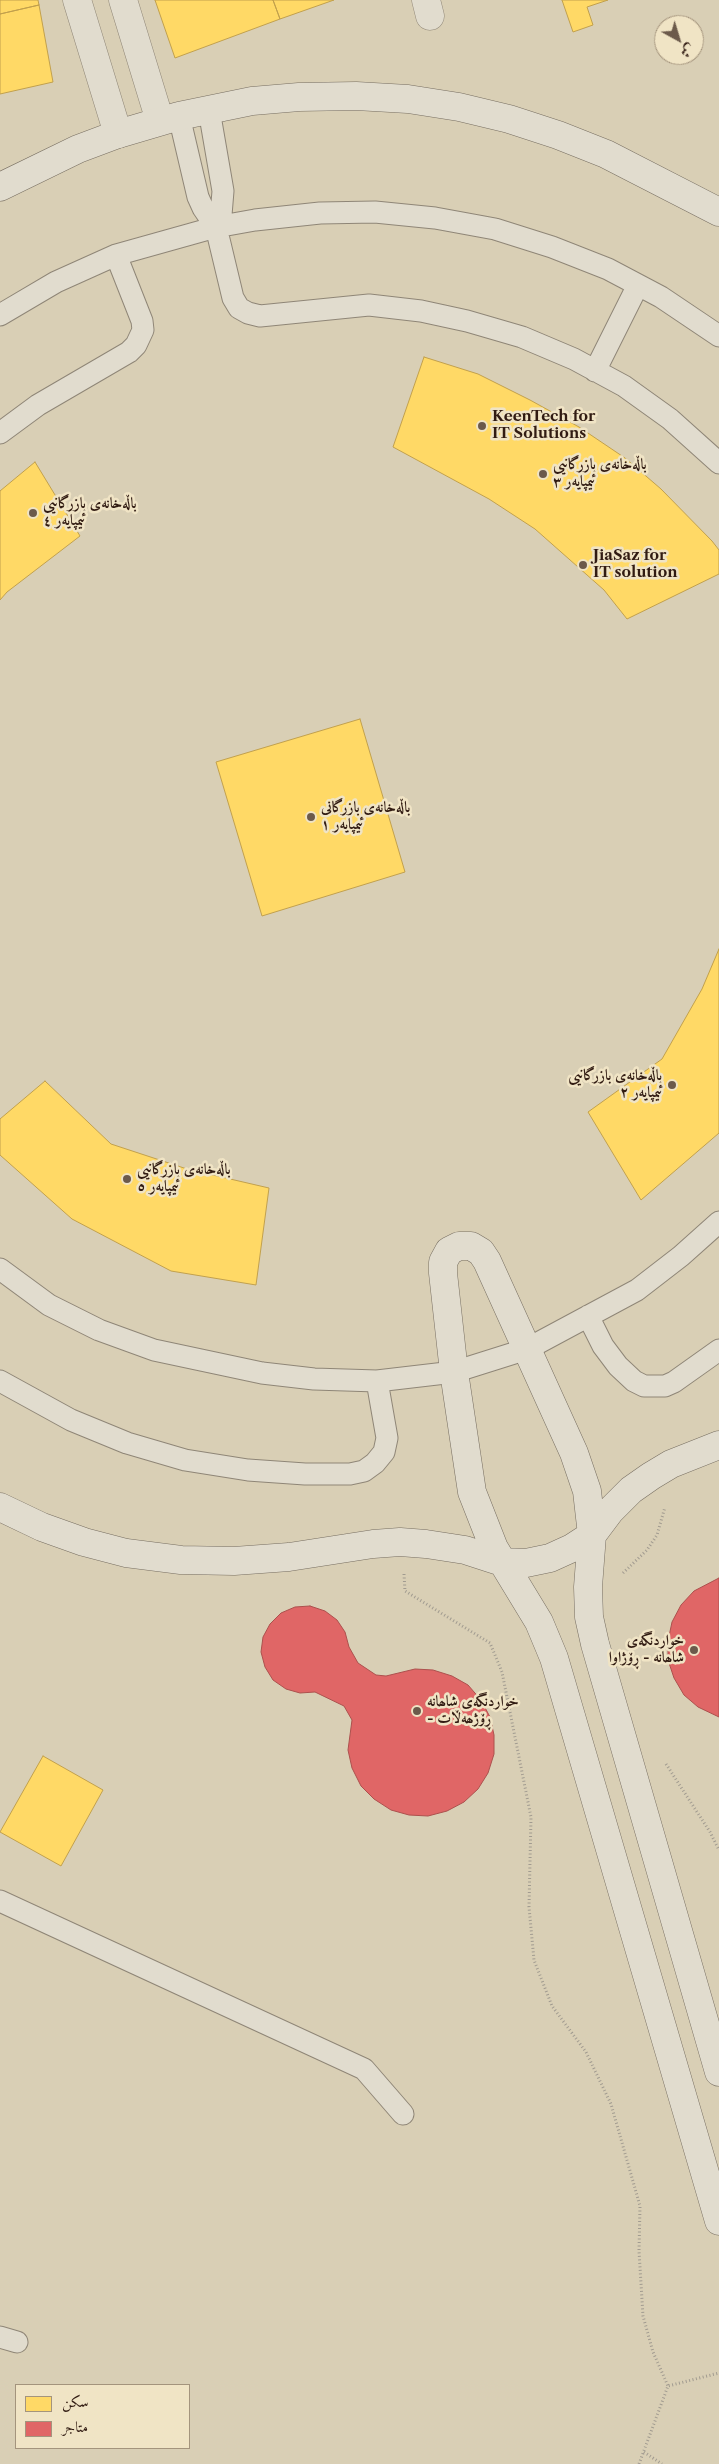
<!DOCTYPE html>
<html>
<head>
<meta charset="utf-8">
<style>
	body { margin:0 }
	#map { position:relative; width:719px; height:2464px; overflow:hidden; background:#d9cfb5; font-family:"Libre Caslon Text",Amiri,serif }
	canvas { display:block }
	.legend { position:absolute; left:15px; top:2384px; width:175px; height:65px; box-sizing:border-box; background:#f0e4c5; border:1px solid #a4947d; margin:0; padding:6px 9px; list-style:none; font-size:15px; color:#311b12 }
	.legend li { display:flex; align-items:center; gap:10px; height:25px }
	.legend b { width:25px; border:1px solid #a4947d }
	.north { position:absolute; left:654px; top:15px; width:50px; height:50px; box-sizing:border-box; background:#f0e4c5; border:1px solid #a4947d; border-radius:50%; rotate:141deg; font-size:14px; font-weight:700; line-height:20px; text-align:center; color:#311b12 }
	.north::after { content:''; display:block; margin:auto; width:18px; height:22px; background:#6c5a4b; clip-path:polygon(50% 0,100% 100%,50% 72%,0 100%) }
</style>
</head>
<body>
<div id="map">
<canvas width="719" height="2464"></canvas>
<ul class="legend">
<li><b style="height:14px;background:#ffd966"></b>سكن</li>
<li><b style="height:14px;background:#e06666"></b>متاجر</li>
</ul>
<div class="north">ش</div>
</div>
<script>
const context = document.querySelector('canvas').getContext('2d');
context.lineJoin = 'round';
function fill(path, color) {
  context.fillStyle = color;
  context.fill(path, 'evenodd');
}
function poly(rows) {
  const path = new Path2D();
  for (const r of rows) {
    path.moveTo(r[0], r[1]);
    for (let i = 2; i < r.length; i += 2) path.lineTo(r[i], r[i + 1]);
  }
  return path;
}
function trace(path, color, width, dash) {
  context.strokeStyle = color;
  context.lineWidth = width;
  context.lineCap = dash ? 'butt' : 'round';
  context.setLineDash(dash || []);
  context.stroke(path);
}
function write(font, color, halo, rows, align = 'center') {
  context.font = font + ' "Libre Caslon Text",Amiri,serif';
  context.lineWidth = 5;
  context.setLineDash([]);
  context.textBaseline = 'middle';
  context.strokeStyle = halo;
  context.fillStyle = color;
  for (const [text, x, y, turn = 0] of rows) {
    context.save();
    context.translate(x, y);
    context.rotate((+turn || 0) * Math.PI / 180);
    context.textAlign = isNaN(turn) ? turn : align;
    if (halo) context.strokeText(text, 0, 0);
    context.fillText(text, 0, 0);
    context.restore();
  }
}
const homes = poly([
	[0,0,38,0,39,5,0,14,0,0],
	[155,0,273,0,280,19,175,58,155,0],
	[273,0,334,0,280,19,273,0],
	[562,0,608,0,587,7,593,25,573,32,562,0],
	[39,5,53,82,0,94,0,14,39,5],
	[424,357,478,374,530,400,579,427,625,458,661,489,712,541,719,550,719,574,627,619,604,590,535,529,489,499,393,447,424,357],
	[35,462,80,536,7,592,0,600,0,491,35,462],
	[360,719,405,872,262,916,216,762,360,719],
	[719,949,719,1133,641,1200,588,1112,662,1059,702,989,719,949],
	[45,1081,111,1144,187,1169,269,1188,256,1285,171,1271,72,1219,0,1155,0,1119,45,1081],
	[43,1756,103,1790,61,1866,0,1832,43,1756]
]);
fill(homes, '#ffd966');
trace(homes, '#c1a04d', 1);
const shops = poly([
	[719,1578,719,1717,698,1707,684,1695,674,1678,668,1660,668,1641,672,1622,681,1605,694,1591,719,1578],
	[310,1606,325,1611,337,1620,345,1632,349,1647,358,1663,376,1675,386,1676,415,1669,433,1670,452,1676,468,1685,481,1700,490,1717,494,1735,494,1754,488,1773,478,1789,464,1802,447,1811,428,1816,409,1815,391,1810,374,1799,361,1786,352,1768,348,1750,352,1720,344,1706,315,1692,300,1693,286,1689,273,1680,265,1667,261,1652,263,1637,270,1624,281,1613,295,1607,310,1606]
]);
fill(shops, '#e06666');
trace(shops, '#ac504d', 1);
const lane = poly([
	[209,110,223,191,221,215,216,227],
	[179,116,198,197,203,208,216,227,233,298,239,308,248,313,260,316,369,305,421,311,467,321,522,337,574,359,624,386,670,419,719,463],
	[0,315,56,282,116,255,216,227,255,220,320,213,375,212,435,218,495,229,552,247,608,269,661,297,719,336],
	[595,371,638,285],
	[0,433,38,405,129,352,136,345,143,330,142,321,116,255],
	[0,1269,49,1305,99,1330,154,1350,262,1373,314,1379,377,1381,454,1372,527,1349,637,1290,681,1256,719,1222],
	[588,1316,603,1346,618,1366,634,1381,644,1386,665,1386,674,1382,719,1350],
	[0,1381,71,1420,127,1443,185,1460,248,1470,305,1474,350,1474,364,1471,375,1463,384,1452,387,1438,377,1381],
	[0,1901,364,2069,403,2114],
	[0,2337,17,2342]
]);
const street = poly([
	[77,0,118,134],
	[123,0,160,121],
	[426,0,430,16]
]);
const secondary = poly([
	[0,187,78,149,118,134,179,116,252,101,299,97,356,96,408,99,459,107,509,119,558,135,606,154,719,212],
	[0,1507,42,1527,84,1542,126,1553,181,1560,234,1561,289,1557,373,1544,400,1542,426,1544,465,1550,502,1562,526,1563,550,1558,572,1548,592,1535,610,1511,631,1490,651,1476,671,1464,719,1445],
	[719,2072,595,1644,589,1617,588,1587,592,1535,587,1491,574,1453,487,1261,481,1252,471,1246,459,1246,449,1251,443,1262,443,1273,454,1372,472,1492,494,1548,539,1622,554,1658,719,2221]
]);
trace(lane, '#8f8677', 23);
trace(street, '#8f8677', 29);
trace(secondary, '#776e61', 29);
trace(poly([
	[623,1573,647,1550,657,1535,665,1507],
	[404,1574,405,1591,490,1643,502,1672,531,1817,529,1907,534,1960,552,2006,586,2052,611,2104,640,2206,639,2251,643,2316,653,2352,668,2386],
	[666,1764,710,1832,719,1850],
	[644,2452,662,2464],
	[639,2464,668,2386,719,2373]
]), '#a19b90', 3, [1, 2.5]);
trace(lane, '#e1dcce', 21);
trace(street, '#e1dcce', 28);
trace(secondary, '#e1dcce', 28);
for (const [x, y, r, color] of [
	[482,426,5,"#6c5a4b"],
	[543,474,5,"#6c5a4b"],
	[33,513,5,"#6c5a4b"],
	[583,565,5,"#6c5a4b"],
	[311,817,5,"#6c5a4b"],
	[672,1085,5,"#6c5a4b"],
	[127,1179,5,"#6c5a4b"],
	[694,1650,5,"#6c5a4b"],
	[417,1711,5,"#6c5a4b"]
]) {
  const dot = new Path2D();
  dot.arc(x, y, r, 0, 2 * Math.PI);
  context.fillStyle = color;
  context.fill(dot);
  trace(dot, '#f0e4c5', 2);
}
write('bold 15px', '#311b12', '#f0e4c5', [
	["KeenTech for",492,417],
	["IT Solutions",492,434],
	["باڵەخانەی بازرگانیی",553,465],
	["ئیمپایەر ٣",553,482],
	["باڵەخانەی بازرگانیی",43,504],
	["ئیمپایەر ٤",43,521],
	["JiaSaz for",593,556],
	["IT solution",593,573],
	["باڵەخانەی بازرگانی",321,808],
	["ئیمپایەر ١",321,825],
	["باڵەخانەی بازرگانیی",662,1076,"right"],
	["ئیمپایەر ٢",662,1093,"right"],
	["باڵەخانەی بازرگانیی",137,1170],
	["ئیمپایەر ٥",137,1187],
	["خواردنگەی",684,1641,"right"],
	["شاھانە - ڕۆژاوا",684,1658,"right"],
	["خواردنگەی شاھانە",427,1702],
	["- ڕۆژھەڵات",427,1719]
], 'left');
</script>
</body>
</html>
